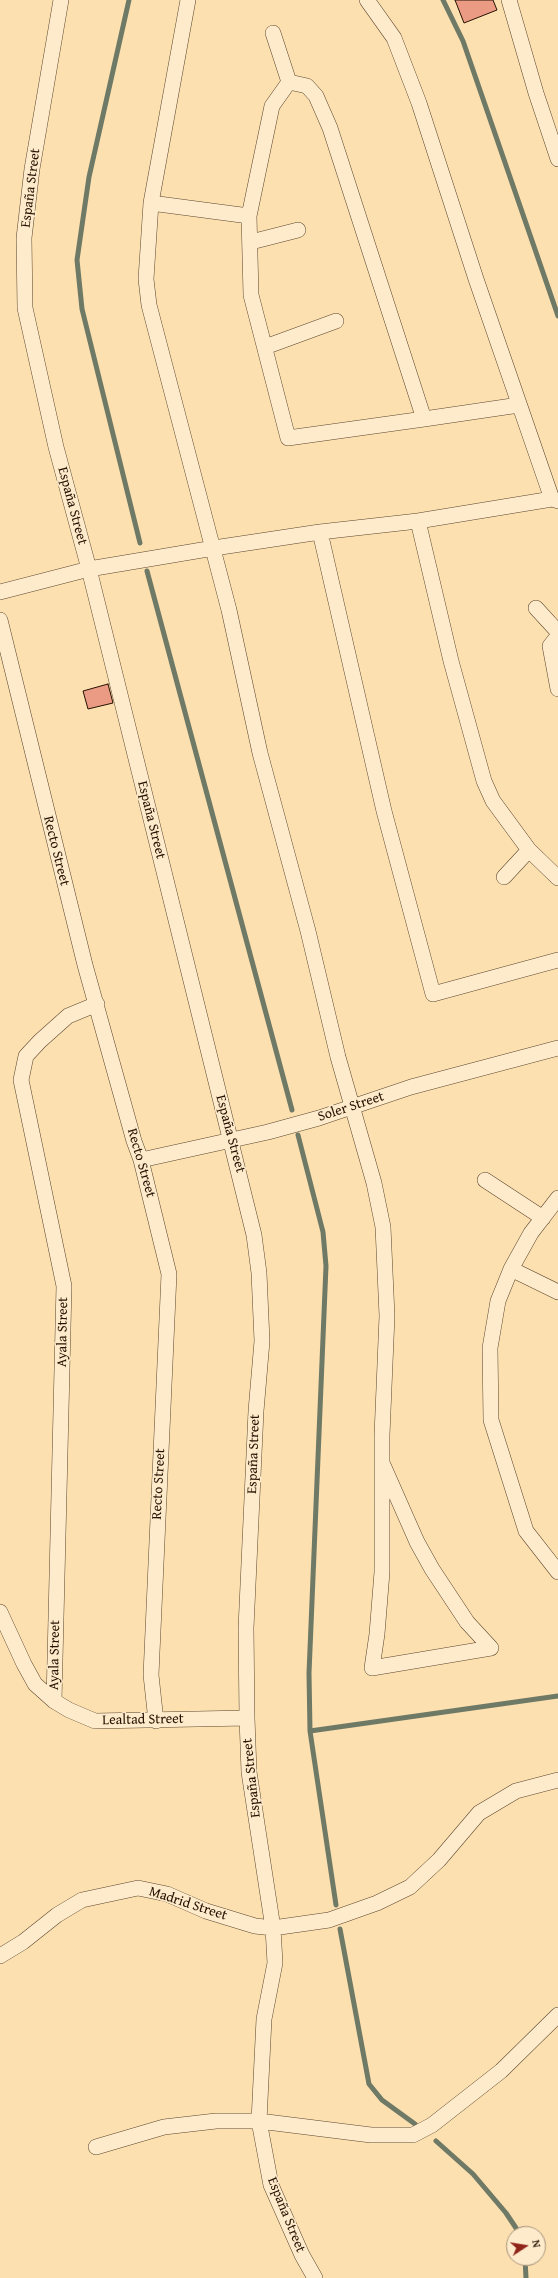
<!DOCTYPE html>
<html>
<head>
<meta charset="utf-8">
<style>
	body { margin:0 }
	#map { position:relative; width:558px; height:2278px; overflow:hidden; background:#fde0b0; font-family:"Gentium Book Plus",serif }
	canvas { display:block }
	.north { position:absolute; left:506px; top:2226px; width:40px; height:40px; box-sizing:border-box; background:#feebcc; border:1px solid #a7947b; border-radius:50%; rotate:78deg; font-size:11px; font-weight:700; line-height:16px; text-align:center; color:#251201 }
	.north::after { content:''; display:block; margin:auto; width:14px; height:18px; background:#8f2418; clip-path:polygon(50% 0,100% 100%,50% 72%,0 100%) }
</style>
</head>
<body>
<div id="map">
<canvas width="558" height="2278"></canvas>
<div class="north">N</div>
</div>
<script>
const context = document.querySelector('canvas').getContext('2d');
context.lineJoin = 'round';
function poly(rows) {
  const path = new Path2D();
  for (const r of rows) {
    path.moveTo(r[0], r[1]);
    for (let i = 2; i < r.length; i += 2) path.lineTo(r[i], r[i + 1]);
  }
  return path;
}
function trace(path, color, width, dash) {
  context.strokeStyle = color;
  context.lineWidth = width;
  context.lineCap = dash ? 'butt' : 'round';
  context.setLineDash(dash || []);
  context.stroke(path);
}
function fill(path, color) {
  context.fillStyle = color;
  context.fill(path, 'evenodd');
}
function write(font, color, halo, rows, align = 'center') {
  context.font = font + ' "Gentium Book Plus",serif';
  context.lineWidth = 3;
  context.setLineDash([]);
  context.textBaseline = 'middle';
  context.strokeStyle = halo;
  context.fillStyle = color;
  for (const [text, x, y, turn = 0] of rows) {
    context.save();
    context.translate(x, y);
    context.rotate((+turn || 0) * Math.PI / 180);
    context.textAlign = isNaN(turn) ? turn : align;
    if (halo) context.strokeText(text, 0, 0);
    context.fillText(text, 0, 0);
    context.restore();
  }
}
trace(poly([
	[129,0,89,177,77,260,82,309,140,543],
	[443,0,463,41,558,316],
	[147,571,292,1110],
	[298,1135,323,1232,326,1266,309,1673,310,1731,336,1905],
	[310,1731,558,1696],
	[340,1929,369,2084,382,2100,415,2124],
	[436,2141,473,2174,506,2213,520,2234],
	[525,2258,526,2278]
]), '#6e7966', 5);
const building = poly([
	[455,0,493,0,497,10,464,23,455,0],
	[108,684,113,703,88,709,83,691,108,684]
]);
fill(building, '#eb9a84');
trace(building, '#251201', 1);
const minor = poly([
	[61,0,32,169,24,238,25,308,56,447,89,569,254,1235,259,1273,262,1341,256,1411,246,1628,247,1718,249,1772,273,1928,275,1963,264,2019,259,2121,271,2185,302,2255,315,2278],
	[188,0,151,203,146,279,149,305,229,610,260,753,308,931,338,1057,374,1183,383,1227,387,1316,382,1435,382,1572,377,1634,372,1668,491,1648,467,1622,432,1569,417,1542,383,1465],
	[367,0,394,38,419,103,476,279,552,499],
	[509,0,536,93,558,159],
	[273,33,289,82],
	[151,203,249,216],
	[251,242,298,230],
	[265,347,336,321],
	[424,419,330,128,316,96,307,86,289,82,272,106,249,216,251,295,288,438,424,419,519,405],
	[418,521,451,661,484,781,493,801,529,850,558,878],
	[320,532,384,811,433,994,558,960],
	[0,592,89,569,214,548,320,532,418,521,552,499,558,501],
	[536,608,558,632],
	[0,620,85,965,134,1141,141,1160,169,1274,151,1675,156,1721],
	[558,636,550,646,558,689],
	[504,877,529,850],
	[141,1160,268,1132,319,1118,411,1087,558,1048],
	[485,1180,543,1218],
	[558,1198,531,1233,511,1269,498,1301,490,1348,491,1420,526,1531,558,1572],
	[511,1269,558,1292],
	[0,1612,24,1664,35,1684,54,1701,69,1710,95,1721,247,1718],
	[54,1701,64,1286,21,1080,26,1056,40,1041,68,1016,97,1004],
	[0,1956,23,1942,57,1915,82,1900,138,1888,167,1894,206,1911,255,1926,273,1928,329,1920,377,1903,410,1887,439,1860,479,1813,516,1791,558,1780],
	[96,2147,164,2127,216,2121,259,2121,371,2135,413,2135,432,2125,501,2071,558,2015]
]);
trace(minor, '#5b462d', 16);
trace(minor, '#feebcc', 15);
write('14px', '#251201', '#feebcc', [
	["España Street",31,188,-83],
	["España Street",72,506,75],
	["España Street",151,820,76],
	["Recto Street",56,851,76],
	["Soler Street",351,1107,-18],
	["España Street",230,1134,75],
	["Recto Street",141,1163,74],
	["Ayala Street",63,1332,-89],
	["España Street",254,1454,-88],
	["Recto Street",159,1484,-87],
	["Ayala Street",55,1655,-89],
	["Lealtad Street",143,1720,-1],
	["España Street",252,1778,-96],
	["Madrid Street",188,1904,18],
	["España Street",286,2215,68]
]);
</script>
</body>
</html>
